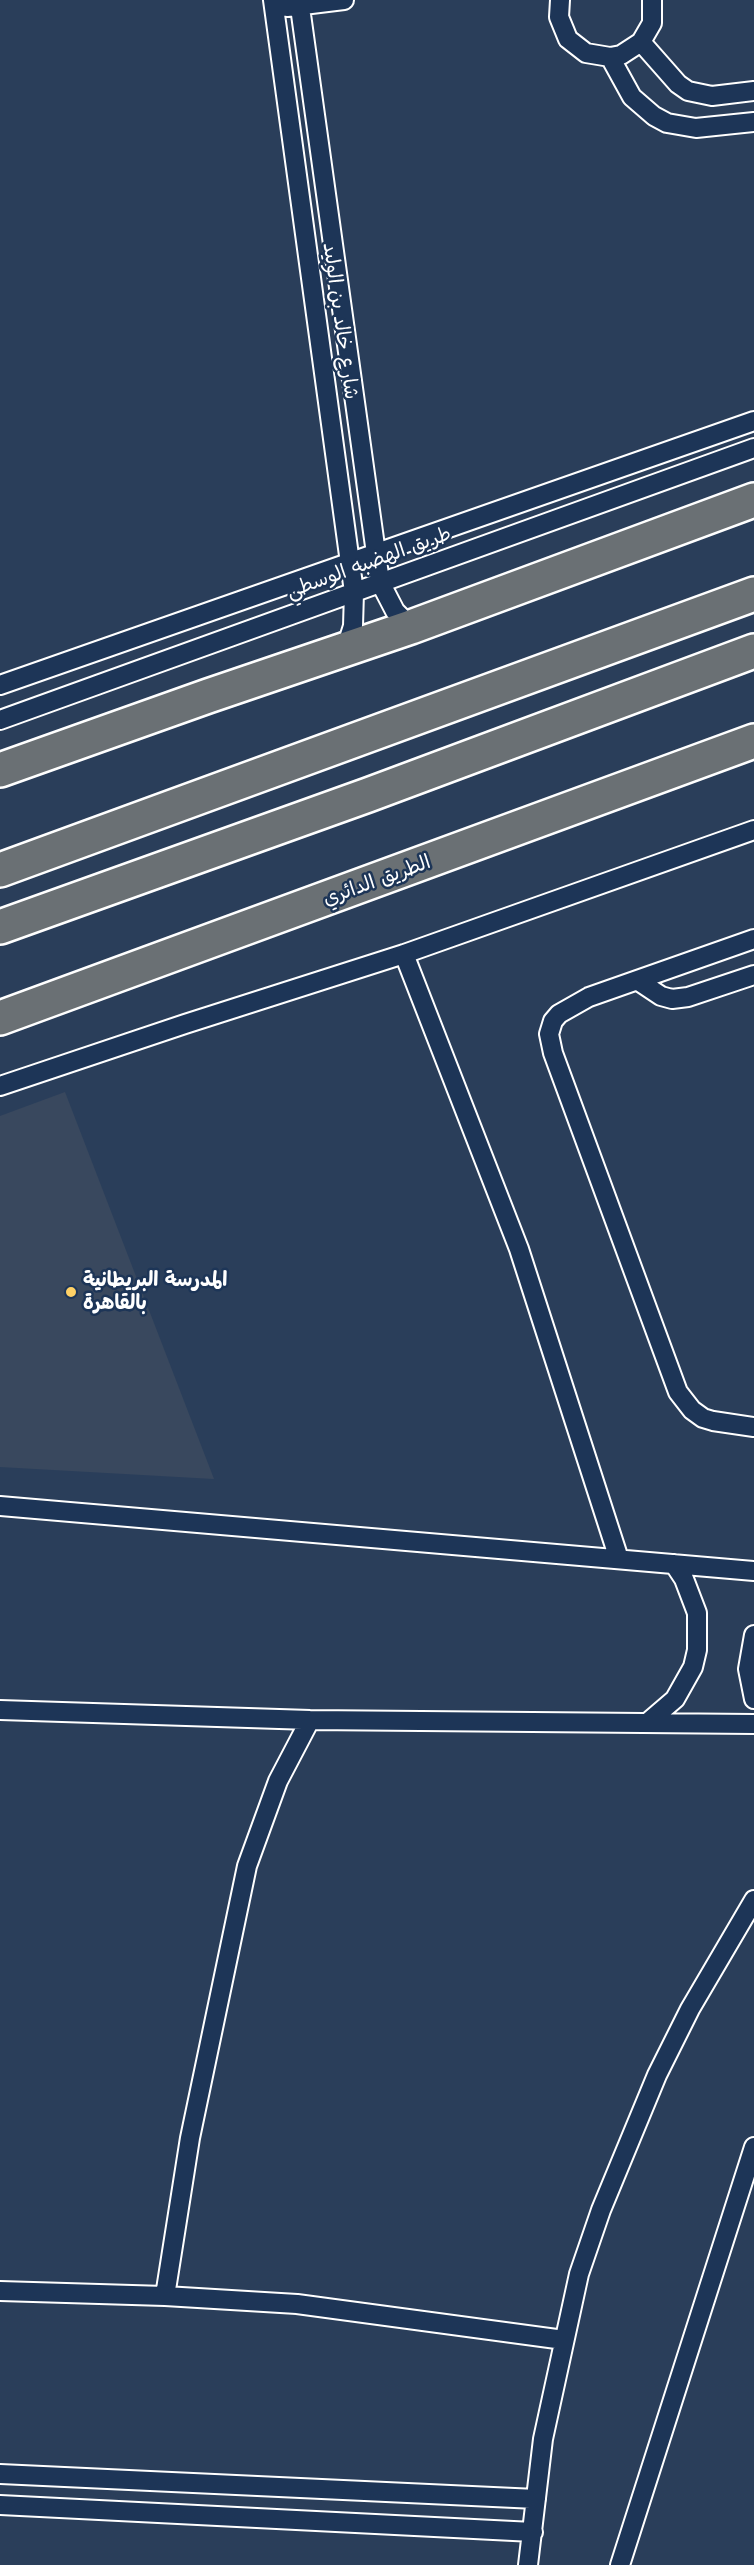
<!DOCTYPE html>
<html>
<head>
<meta charset="utf-8">
<style>
	body { margin:0 }
	canvas { display:block; background:#2a3e5a }
</style>
</head>
<body>
<canvas width="754" height="2565"></canvas>
<script>
const context = document.querySelector('canvas').getContext('2d');
context.lineJoin = 'round';
function fill(path, color) {
  context.fillStyle = color;
  context.fill(path, 'evenodd');
}
function poly(rows) {
  const path = new Path2D();
  for (const r of rows) {
    path.moveTo(r[0], r[1]);
    for (let i = 2; i < r.length; i += 2) path.lineTo(r[i], r[i + 1]);
  }
  return path;
}
function trace(path, color, width, dash) {
  context.strokeStyle = color;
  context.lineWidth = width;
  context.lineCap = dash ? 'butt' : 'round';
  context.setLineDash(dash || []);
  context.stroke(path);
}
function write(font, color, halo, rows, align = 'center') {
  context.font = font + ' "Playpen Sans","Playpen Sans Arabic",sans-serif';
  context.lineWidth = 5;
  context.setLineDash([]);
  context.textBaseline = 'middle';
  context.strokeStyle = halo;
  context.fillStyle = color;
  for (const [text, x, y, turn = 0] of rows) {
    context.save();
    context.translate(x, y);
    context.rotate((+turn || 0) * Math.PI / 180);
    context.textAlign = isNaN(turn) ? turn : align;
    if (halo) context.strokeText(text, 0, 0);
    context.fillText(text, 0, 0);
    context.restore();
  }
}
fill(poly([
	[65,1092,214,1479,0,1467,0,1116]
]), '#39485e');
const street = poly([
	[273,0,354,592,353,626,346,648],
	[299,0,380,582,395,611,411,627],
	[560,0,559,17,568,39,586,53,610,57,621,55,641,42,652,23,652,0],
	[287,7,344,0],
	[641,42,678,84,688,91,712,96,754,91],
	[610,57,632,97,654,116,667,123,696,128,754,122],
	[0,685,754,421],
	[0,720,754,448],
	[754,939,589,997,559,1014,553,1021,549,1034,553,1053,678,1392,692,1410,703,1418,713,1421,754,1427],
	[404,954,519,1249,619,1559],
	[637,980,661,996,672,999,688,997,754,975],
	[0,1086,185,1024,404,954,754,830],
	[0,1506,754,1571],
	[754,1635,748,1669,754,1699],
	[0,1710,310,1720,754,1724],
	[647,1723,675,1699,693,1667,697,1650,697,1613,684,1579,674,1564],
	[0,2291,165,2296,297,2304,564,2340],
	[165,2296,190,2138,247,1866,278,1781,310,1720],
	[0,2474,536,2499],
	[0,2505,533,2532],
	[528,2565,543,2439,579,2274,601,2210,657,2075,690,2009,754,1900],
	[620,2565,754,2147]
]);
const highway = poly([
	[0,770,208,696,411,627,754,500],
	[0,870,754,594],
	[0,927,368,795,754,651],
	[0,1018,754,741]
]);
trace(street, '#fff', 22);
trace(highway, '#fff', 38);
trace(street, '#1d3557', 18);
trace(highway, '#6a7074', 33);
for (const [x, y, r, color] of [
	[71,1292,6,"#ffd166"]
]) {
  const dot = new Path2D();
  dot.arc(x, y, r, 0, 2 * Math.PI);
  context.fillStyle = color;
  context.fill(dot);
  trace(dot, '#1d3557', 2);
}
write('20px', '#fff', '#1d3557', [
	["شارع خالد بن الوليد",340,321,82],
	["طريق الهضبه الوسطي",369,563,-20],
	["الطريق الدائري",377,881,-20]
]);
write('bold 20px', '#fff', '#1d3557', [
	["المدرسة البريطانية",83,1280],
	["بالقاهرة",83,1303]
], 'left');
</script>
</body>
</html>
